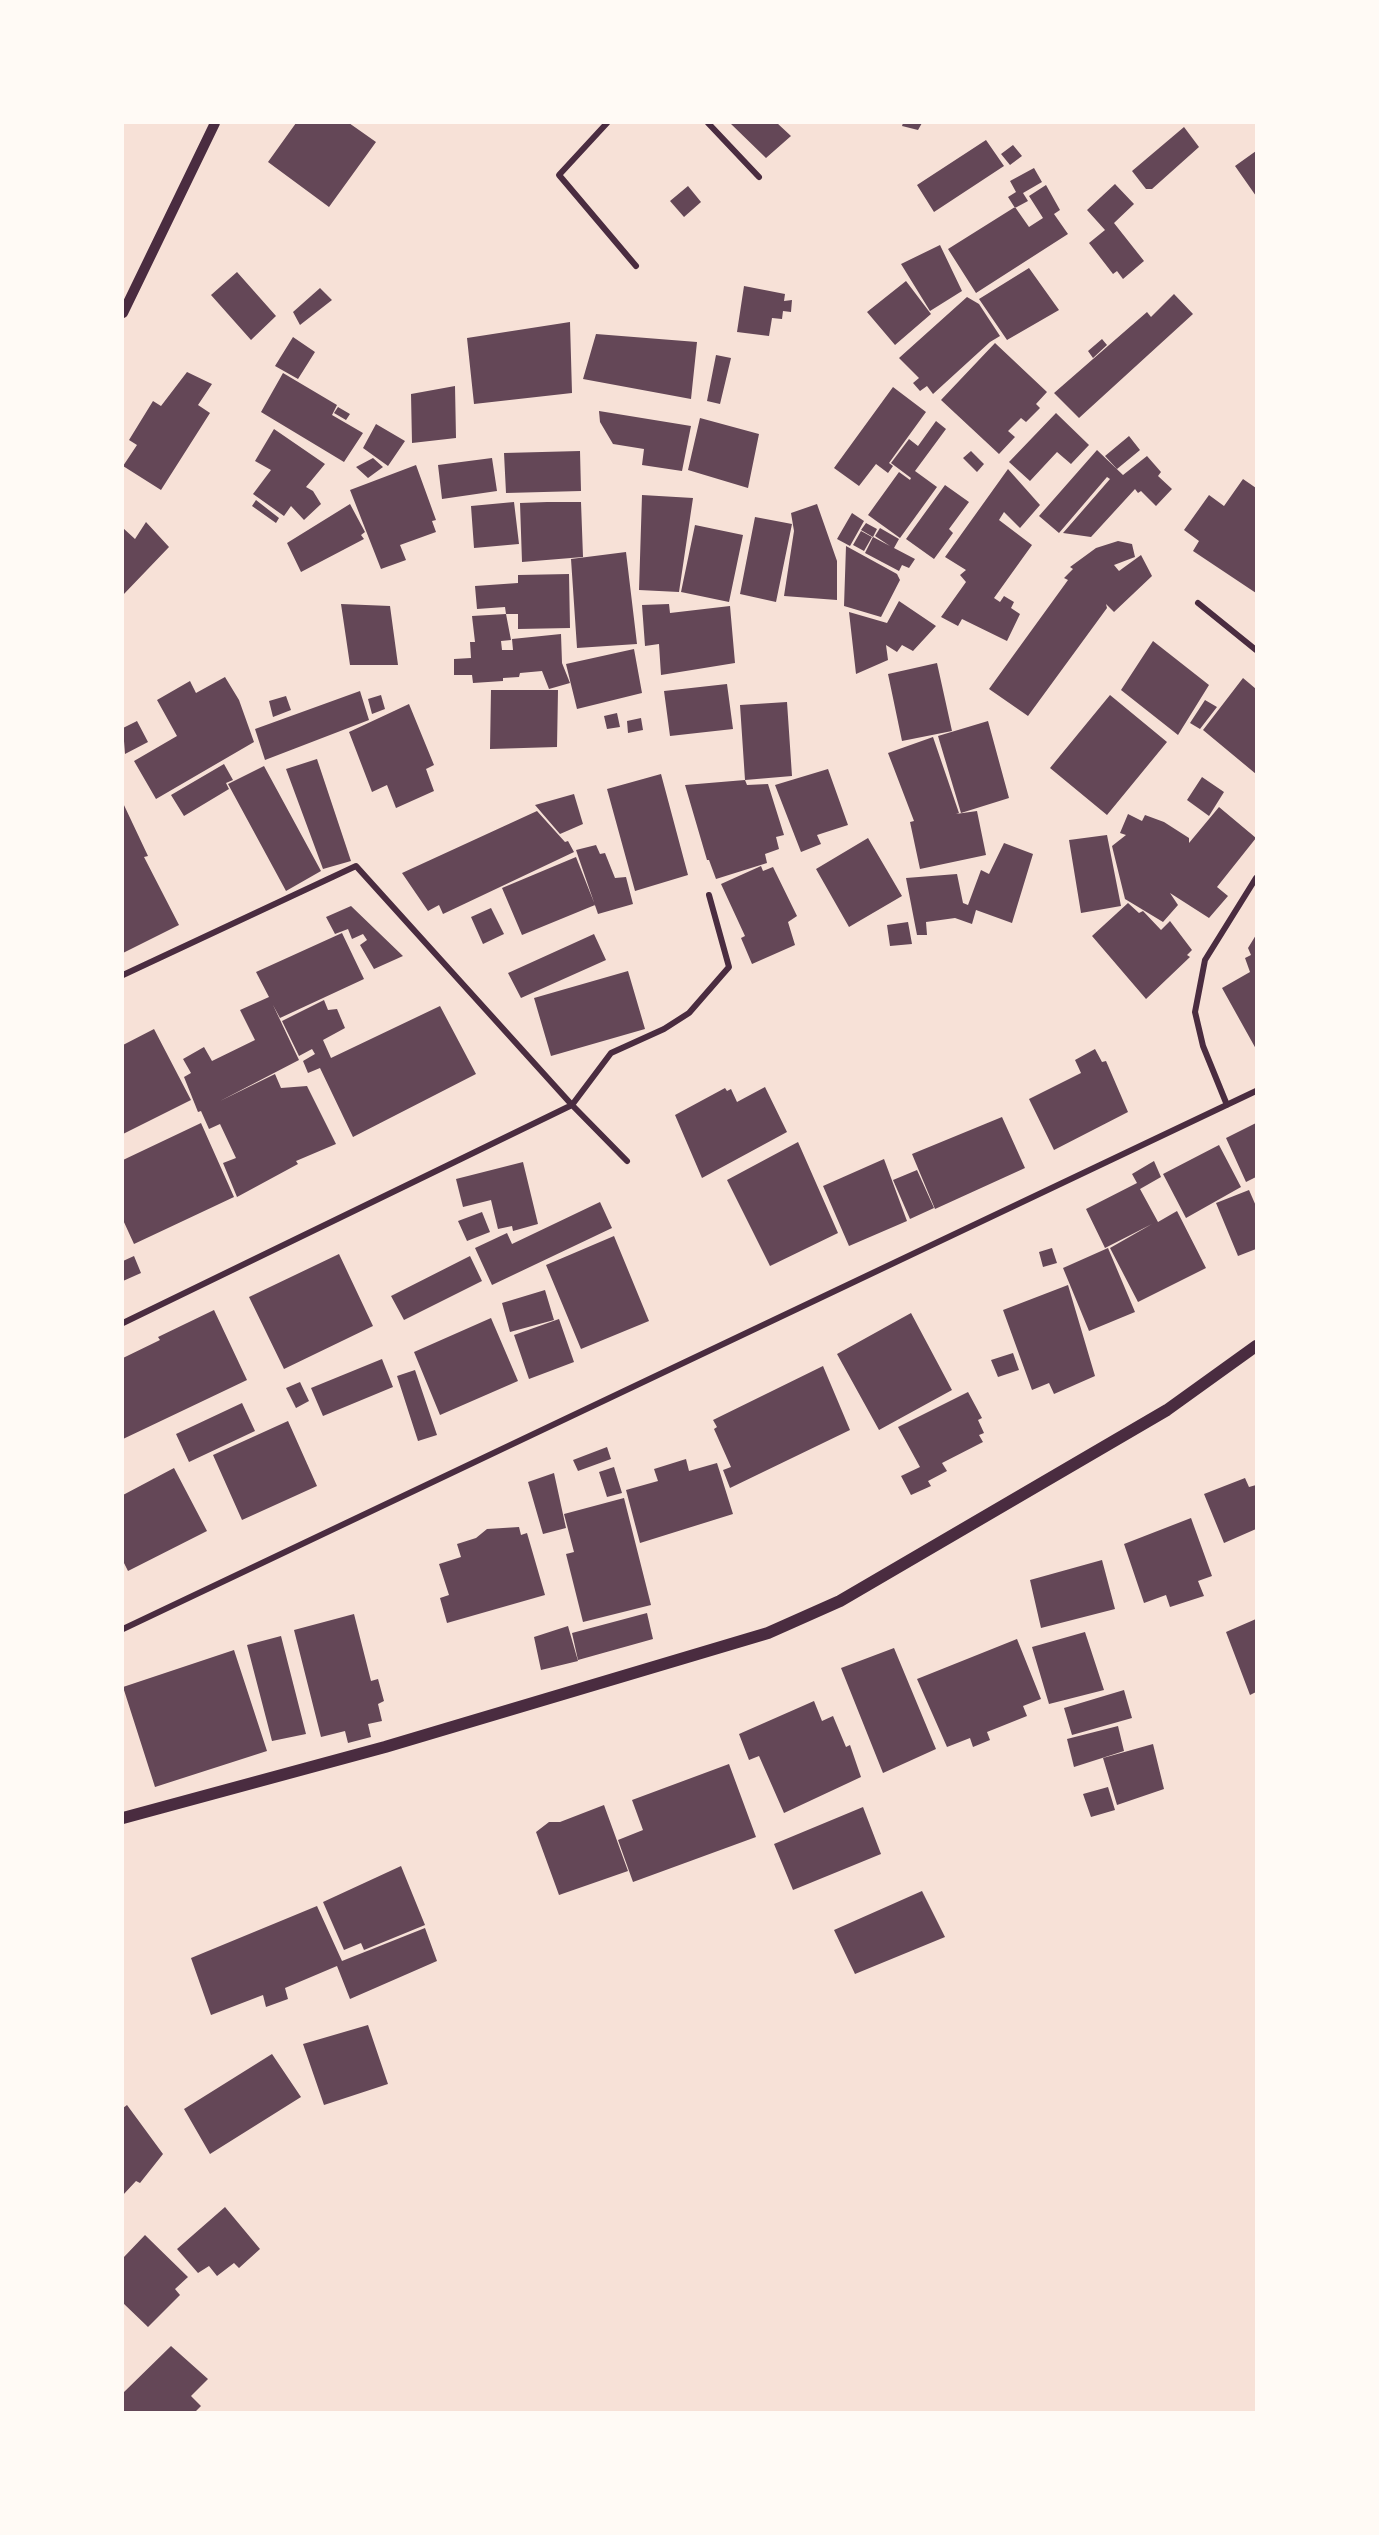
<!DOCTYPE html>
<html>
<head>
<meta charset="utf-8">
<style>
	body { margin:0 }
	#map { position:relative; width:1379px; height:2535px; overflow:hidden; background:#f7e1d7; font-family:Arial,sans-serif }
	canvas { display:block }
	.frame { position:absolute; inset:0; border:124px solid #fffaf5; pointer-events:none }
</style>
</head>
<body>
<div id="map">
<canvas width="1379" height="2535"></canvas>
<div class="frame"></div>
</div>
<script>
const context = document.querySelector('canvas').getContext('2d');
context.lineJoin = 'round';
function fill(path, color) {
  context.fillStyle = color;
  context.fill(path, 'evenodd');
}
function poly(rows) {
  const path = new Path2D();
  for (const r of rows) {
    path.moveTo(r[0], r[1]);
    for (let i = 2; i < r.length; i += 2) path.lineTo(r[i], r[i + 1]);
  }
  return path;
}
function trace(path, color, width, dash) {
  context.strokeStyle = color;
  context.lineWidth = width;
  context.lineCap = dash ? 'butt' : 'round';
  context.setLineDash(dash || []);
  context.stroke(path);
}
fill(poly([
	[296,123,349,123,376,142,329,207,268,162],
	[730,123,777,123,791,136,766,158],
	[903,123,922,123,918,130,902,126],
	[1184,127,1199,147,1152,189,1146,189,1132,171],
	[986,140,1004,166,934,212,917,185],
	[1013,145,1022,156,1010,165,1001,154],
	[1256,151,1256,196,1235,166],
	[1034,168,1042,182,1023,193,1028,201,1015,208,1008,197,1016,192,1010,181],
	[1115,184,1134,204,1114,223,1144,261,1123,279,1117,271,1113,274,1089,243,1105,230,1087,210],
	[1046,185,1060,210,1054,214,1068,234,976,293,948,249,1015,207,1029,227,1043,218,1029,196],
	[688,186,701,202,684,217,670,201],
	[940,245,962,291,930,311,901,264],
	[1029,268,1059,310,1007,340,979,299],
	[237,272,276,316,251,340,211,295],
	[906,281,931,314,895,345,867,312],
	[744,286,785,294,784,301,792,300,791,312,783,311,782,319,772,318,769,336,737,332],
	[320,288,332,300,300,325,293,312],
	[1174,294,1193,314,1079,418,1054,393,1147,312,1151,317],
	[967,297,979,304,1000,336,990,342,933,394,927,386,920,391,913,383,919,378,899,358],
	[570,322,572,393,474,404,467,338],
	[596,334,697,342,691,399,583,379],
	[293,337,315,352,298,379,275,366],
	[1102,339,1107,345,1093,358,1088,351],
	[995,343,1047,392,1036,404,1040,408,1026,422,1021,418,1008,431,1015,437,999,454,941,400],
	[716,355,731,358,720,404,707,401],
	[187,372,212,384,198,405,210,413,161,490,123,466,137,445,129,440,153,401,161,406],
	[283,373,337,405,332,415,363,433,344,462,261,412],
	[455,386,456,438,412,443,411,394],
	[893,387,926,412,889,463,893,466,888,473,876,464,859,486,834,468],
	[338,407,350,414,346,420,334,413],
	[599,411,691,426,682,471,642,465,644,449,613,444,600,422],
	[1056,413,1089,445,1071,464,1057,452,1030,481,1009,462],
	[700,418,759,434,748,488,688,470],
	[936,421,946,429,915,471,937,487,900,538,868,515,899,472,910,480,911,478,891,463,909,439,918,446],
	[376,424,405,441,388,466,363,448],
	[274,429,325,464,306,487,313,491,321,504,304,520,291,506,284,516,253,494,271,470,255,461],
	[1129,436,1140,450,1117,469,1105,456],
	[1097,450,1123,475,1147,456,1161,472,1158,476,1172,489,1156,506,1141,491,1138,493,1135,489,1091,537,1063,533,1110,479,1107,477,1059,533,1039,516],
	[580,451,581,491,506,493,504,453],
	[971,451,984,464,977,472,963,458],
	[373,458,383,467,368,478,356,467],
	[492,458,497,491,442,499,438,465],
	[416,465,436,520,432,521,436,532,400,545,406,560,381,569,350,490],
	[1008,469,1040,505,1020,528,1004,512,999,520,1032,545,994,598,1000,602,1004,596,1014,602,1011,608,1020,614,1007,641,962,619,958,626,941,617,966,582,960,575,966,570,945,557],
	[1243,479,1256,488,1256,593,1193,551,1199,541,1184,530,1209,495,1224,506],
	[945,485,969,502,949,529,953,533,934,559,906,539],
	[642,495,693,498,679,592,639,590],
	[256,500,279,518,276,523,252,506],
	[514,502,519,544,474,548,471,506],
	[547,502,581,502,583,557,522,562,520,503],
	[350,504,365,532,361,535,364,539,301,572,287,543],
	[817,504,837,561,837,600,784,596,794,531,791,513],
	[852,513,864,521,850,546,837,539],
	[755,517,792,524,776,602,740,594],
	[146,522,169,547,123,595,123,528,135,539],
	[866,523,877,529,873,537,861,530],
	[695,525,743,535,729,602,681,592],
	[880,528,899,539,894,548,915,559,909,568,902,565,899,571,865,553,873,537,890,546,875,536],
	[861,531,872,537,864,551,853,545],
	[1118,541,1132,544,1135,557,1114,565,1119,571,1141,555,1152,576,1114,612,1106,604,1107,608,1028,716,989,689,1068,580,1064,578,1073,569,1070,567,1096,548],
	[846,546,897,574,900,580,881,617,844,606],
	[626,552,637,644,577,648,571,559],
	[569,574,570,628,518,629,518,614,506,614,511,640,501,641,502,650,513,650,512,639,561,634,562,663,570,683,549,689,542,671,520,673,519,677,503,678,503,681,473,683,472,675,454,675,454,659,471,658,470,642,475,642,472,616,506,614,505,607,477,609,475,586,518,583,518,575],
	[899,601,936,626,913,651,902,645,897,652,886,645,888,660,856,674,849,612,887,623],
	[341,604,390,606,398,665,350,665],
	[669,604,670,613,730,606,735,663,661,675,659,644,645,646,642,605],
	[1153,641,1209,685,1178,735,1121,690],
	[634,649,642,693,577,709,566,664],
	[937,663,952,731,902,741,888,674],
	[225,677,239,700,254,742,156,799,134,761,177,736,157,700,190,681,196,693],
	[1243,678,1256,689,1256,774,1203,730],
	[727,684,733,729,670,736,664,691],
	[491,690,558,690,557,747,490,749],
	[360,691,369,720,265,760,255,729],
	[381,695,385,709,372,714,368,699],
	[1110,695,1167,742,1107,815,1050,768],
	[286,696,291,710,273,717,269,701],
	[1205,700,1217,707,1200,729,1190,723],
	[787,702,792,776,745,780,747,785,768,784,784,835,776,837,779,849,765,854,767,863,716,879,709,860,707,860,685,785,745,780,740,705],
	[409,704,434,765,426,769,434,791,396,808,387,785,372,792,349,732],
	[617,713,620,727,607,729,604,716],
	[641,718,643,730,628,733,627,721],
	[137,721,148,742,125,754,123,728],
	[988,721,1009,798,961,813,938,736],
	[933,737,959,813,956,814,977,811,986,855,920,869,910,822,914,821,888,753],
	[317,759,351,861,323,869,286,769],
	[224,764,233,780,226,783,229,789,184,816,171,795],
	[264,766,321,871,286,891,228,784],
	[828,769,848,825,817,835,821,844,801,852,775,785],
	[661,774,688,875,635,891,607,789],
	[1202,777,1224,792,1209,816,1187,800],
	[574,794,583,824,560,834,535,805],
	[123,803,148,856,144,857,179,925,123,953],
	[1219,807,1256,838,1217,887,1228,896,1209,918,1170,893,1178,905,1163,922,1125,899,1112,846,1126,835,1120,833,1128,814,1142,821,1145,815,1164,822,1189,838,1189,843],
	[537,811,565,842,568,841,574,852,443,914,439,905,428,911,402,873],
	[1107,835,1121,906,1081,913,1069,840],
	[868,838,902,896,849,927,816,869],
	[1004,843,1033,854,1012,923,976,910,972,924,955,918,926,922,927,935,917,935,906,878,957,874,963,903,968,905,981,870,989,874],
	[596,845,600,854,605,853,615,878,626,877,633,904,598,914,576,850],
	[576,857,595,905,522,935,502,888],
	[761,866,763,871,773,867,797,916,788,922,795,945,752,964,741,938,745,936,721,884],
	[1128,903,1139,913,1143,911,1161,930,1170,921,1192,950,1187,955,1190,957,1146,999,1092,936],
	[351,906,403,956,374,969,360,945,367,940,363,934,352,939,348,929,335,934,326,917],
	[491,908,504,934,483,944,471,917],
	[908,922,912,944,890,946,887,925],
	[342,933,364,979,280,1018,273,1005,299,1060,220,1101,275,1074,281,1088,307,1086,336,1144,296,1161,298,1164,237,1197,223,1163,236,1158,220,1124,209,1129,201,1111,198,1112,184,1077,191,1073,183,1059,204,1047,212,1061,255,1040,240,1010,269,997,256,972],
	[594,934,606,960,521,998,508,973],
	[1256,935,1256,1049,1222,988,1250,972,1245,958,1251,955,1248,948],
	[628,971,645,1029,551,1056,534,998],
	[324,1000,328,1010,337,1009,345,1028,323,1040,331,1058,440,1006,476,1074,353,1137,320,1068,308,1073,303,1061,315,1054,312,1049,299,1056,282,1021],
	[154,1029,191,1100,123,1134,123,1045],
	[1095,1049,1102,1062,1106,1061,1128,1112,1054,1150,1029,1099,1081,1073,1075,1060],
	[765,1087,787,1132,702,1178,675,1115,725,1088,727,1091,731,1089,737,1102],
	[1002,1117,1025,1168,935,1209,912,1154],
	[201,1123,234,1197,134,1244,123,1220,123,1160],
	[1256,1123,1256,1177,1246,1182,1226,1138],
	[798,1142,838,1233,770,1266,727,1180],
	[1219,1145,1241,1187,1186,1218,1163,1174],
	[884,1159,907,1221,849,1246,823,1186],
	[1154,1161,1161,1177,1140,1189,1158,1222,1177,1211,1206,1268,1138,1302,1110,1248,1152,1224,1105,1248,1086,1209,1137,1183,1132,1174],
	[523,1162,538,1224,513,1231,512,1226,498,1229,491,1200,463,1207,456,1179],
	[917,1170,934,1208,910,1219,893,1180],
	[1249,1190,1256,1206,1256,1249,1238,1256,1216,1203],
	[600,1202,612,1228,492,1285,475,1248,507,1233,512,1244],
	[482,1212,490,1232,467,1241,458,1221],
	[614,1236,649,1321,581,1349,546,1265],
	[1052,1248,1057,1263,1043,1267,1039,1252],
	[1108,1248,1135,1312,1089,1331,1063,1268],
	[339,1254,373,1326,284,1369,249,1297],
	[134,1256,141,1273,123,1281,123,1261],
	[470,1256,482,1281,404,1320,391,1296],
	[1068,1285,1095,1376,1054,1394,1049,1383,1032,1390,1003,1310],
	[545,1290,554,1320,510,1332,502,1303],
	[214,1310,247,1380,123,1439,123,1358,160,1340,158,1337],
	[911,1313,952,1390,879,1430,837,1354],
	[491,1318,518,1381,440,1415,414,1352],
	[559,1319,574,1362,529,1379,514,1335],
	[1013,1353,1019,1370,998,1377,991,1360],
	[382,1359,393,1387,323,1416,311,1388],
	[823,1366,850,1430,730,1488,723,1470,731,1467,714,1429,717,1427,713,1420],
	[415,1370,437,1435,418,1441,397,1376],
	[300,1382,309,1401,296,1408,286,1388],
	[968,1392,982,1418,978,1420,984,1433,979,1435,983,1442,942,1463,947,1471,928,1481,931,1486,911,1495,901,1476,920,1467,898,1427],
	[242,1403,255,1431,189,1462,176,1434],
	[288,1421,317,1486,242,1520,213,1455],
	[607,1447,611,1459,578,1471,573,1460],
	[686,1459,689,1471,717,1463,733,1514,640,1543,626,1490,658,1481,654,1469],
	[614,1467,622,1493,607,1497,599,1472],
	[174,1468,207,1531,128,1571,123,1561,123,1495],
	[554,1473,566,1528,543,1534,528,1482],
	[1245,1478,1249,1487,1256,1485,1256,1529,1224,1543,1204,1494],
	[624,1498,651,1605,583,1622,566,1554,574,1552,564,1514],
	[1191,1518,1212,1576,1198,1581,1204,1596,1170,1607,1166,1595,1144,1603,1124,1544],
	[519,1527,521,1535,527,1533,545,1595,447,1623,440,1598,449,1595,439,1564,461,1557,457,1544,476,1538,487,1529],
	[1102,1560,1115,1609,1041,1628,1030,1580],
	[647,1613,653,1639,578,1660,572,1633],
	[354,1614,371,1681,378,1679,384,1701,378,1704,382,1721,368,1724,371,1737,348,1743,345,1731,321,1737,294,1630],
	[1256,1619,1256,1692,1250,1695,1226,1632],
	[568,1626,578,1661,541,1670,534,1637],
	[1085,1632,1104,1690,1049,1704,1032,1647],
	[281,1636,306,1734,272,1741,247,1645],
	[1017,1639,1041,1699,1023,1706,1027,1716,987,1732,990,1740,973,1747,970,1738,947,1747,917,1679],
	[894,1648,936,1749,883,1773,841,1668],
	[234,1650,267,1751,155,1787,123,1687],
	[1124,1690,1132,1718,1072,1735,1064,1708],
	[814,1701,822,1721,833,1716,846,1747,850,1745,861,1777,784,1813,759,1756,749,1760,739,1734],
	[1118,1726,1124,1751,1074,1767,1067,1739],
	[1153,1744,1164,1789,1117,1805,1103,1758],
	[729,1764,756,1837,633,1882,618,1840,643,1830,632,1800],
	[1108,1787,1115,1810,1091,1817,1083,1794],
	[604,1805,628,1871,559,1895,536,1832,549,1822,560,1822],
	[863,1807,881,1854,793,1890,774,1844],
	[401,1866,425,1925,364,1950,361,1943,344,1950,323,1902],
	[922,1891,945,1937,855,1974,834,1930],
	[317,1906,342,1961,425,1928,437,1961,350,1999,337,1966,285,1988,288,1999,266,2007,263,1995,211,2015,191,1958],
	[368,2025,388,2084,324,2105,303,2044],
	[272,2054,301,2097,210,2154,184,2109],
	[127,2105,163,2154,140,2183,136,2181,123,2195,123,2108],
	[225,2207,260,2249,239,2268,234,2263,217,2276,209,2266,198,2273,177,2249],
	[145,2235,188,2277,175,2289,180,2295,148,2327,123,2303,123,2258],
	[171,2346,208,2379,191,2396,201,2406,195,2412,123,2412,123,2393]
]), '#644757');
trace(poly([
	[607,123,559,175,636,266],
	[708,123,759,177],
	[1198,603,1256,650],
	[123,975,356,866,572,1105,627,1161],
	[1227,1105,1203,1046,1195,1012,1205,960,1256,878],
	[123,1323,572,1105,611,1053,664,1029,689,1013,729,967,709,895],
	[123,1629,1256,1091]
]), '#4a2c40', 6);
trace(poly([
	[123,313,215,123]
]), '#4a2c40', 10);
trace(poly([
	[123,1818,385,1747,768,1633,840,1601,1167,1410,1256,1346]
]), '#4a2c40', 12);
</script>
</body>
</html>
